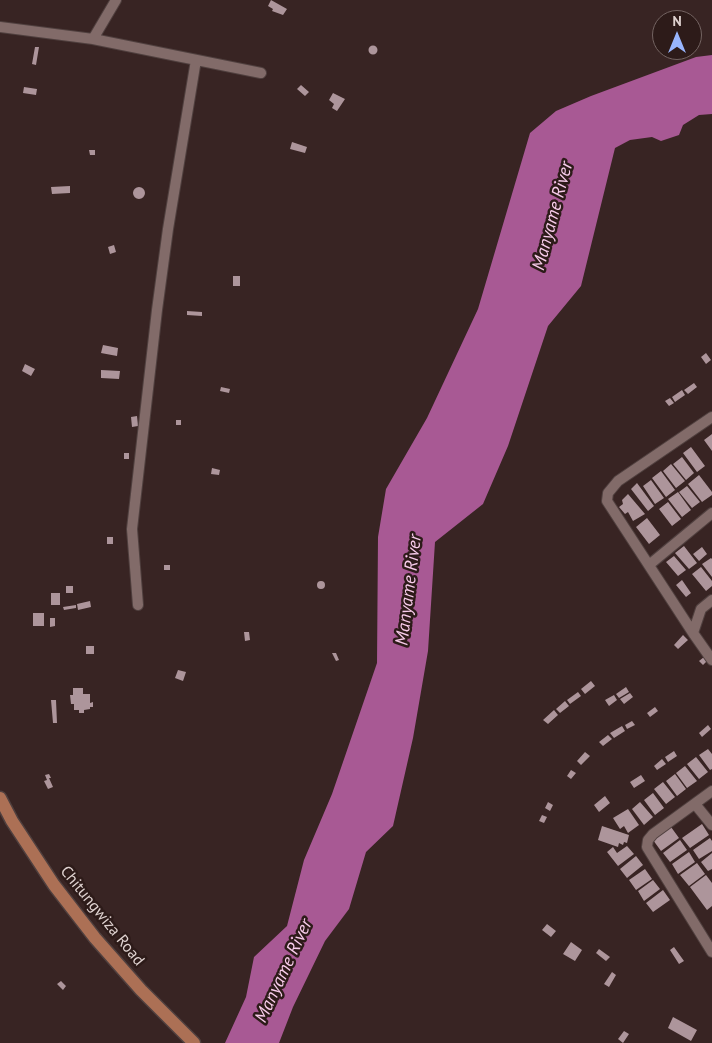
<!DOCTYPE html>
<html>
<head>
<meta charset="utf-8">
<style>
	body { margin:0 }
	#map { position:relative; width:712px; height:1043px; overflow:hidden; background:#382423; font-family:"PT Sans",sans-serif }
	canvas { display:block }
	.north { position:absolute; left:652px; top:10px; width:50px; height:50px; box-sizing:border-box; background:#2d1b19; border:1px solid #746462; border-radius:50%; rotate:0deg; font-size:14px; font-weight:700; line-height:20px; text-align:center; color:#dfd2d0 }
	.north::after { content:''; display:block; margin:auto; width:18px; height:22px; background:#98b5fd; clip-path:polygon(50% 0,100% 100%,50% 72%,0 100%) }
</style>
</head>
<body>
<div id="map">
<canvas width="712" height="1043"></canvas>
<div class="north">N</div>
</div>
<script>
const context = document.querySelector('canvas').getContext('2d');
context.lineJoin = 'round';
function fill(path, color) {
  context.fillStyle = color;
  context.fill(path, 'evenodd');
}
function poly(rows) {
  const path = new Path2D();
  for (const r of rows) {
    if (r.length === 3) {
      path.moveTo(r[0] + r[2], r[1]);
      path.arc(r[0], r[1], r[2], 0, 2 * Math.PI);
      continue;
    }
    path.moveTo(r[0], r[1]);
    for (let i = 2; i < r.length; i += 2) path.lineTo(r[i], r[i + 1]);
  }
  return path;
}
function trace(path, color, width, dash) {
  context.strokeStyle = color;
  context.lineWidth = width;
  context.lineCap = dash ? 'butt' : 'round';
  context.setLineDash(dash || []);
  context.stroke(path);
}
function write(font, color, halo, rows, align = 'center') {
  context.font = font + ' "PT Sans",sans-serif';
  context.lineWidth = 5;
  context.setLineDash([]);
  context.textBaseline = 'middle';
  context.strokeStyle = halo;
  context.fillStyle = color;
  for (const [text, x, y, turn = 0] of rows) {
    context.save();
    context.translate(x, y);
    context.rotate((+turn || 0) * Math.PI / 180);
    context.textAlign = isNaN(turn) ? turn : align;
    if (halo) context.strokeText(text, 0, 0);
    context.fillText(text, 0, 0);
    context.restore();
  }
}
fill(poly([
	[712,55,712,114,699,115,683,125,679,135,661,141,652,137,630,140,615,148,581,286,548,326,508,446,483,504,435,542,428,651,413,738,393,826,366,852,349,909,325,941,293,1007,279,1043,225,1043,246,997,254,957,287,926,304,860,332,794,377,663,378,537,386,489,427,418,478,309,530,133,556,111,591,96,696,57]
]), '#a85994');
fill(poly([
	[271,0,287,9,283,15,272,11,273,9,268,6],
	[373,50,4.5],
	[35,47,39,47,36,65,32,64],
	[301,85,309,92,305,96,297,89],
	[24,87,37,89,36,95,23,93],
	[333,93,345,99,337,111,332,108,334,104,329,100],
	[292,142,307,147,305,153,290,149],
	[89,150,95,150,95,155,90,155],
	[70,186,70,193,52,194,51,187],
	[139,193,6],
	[114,245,116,252,110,254,108,247],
	[233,276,240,276,240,286,233,286],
	[187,311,202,312,202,316,187,315],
	[103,345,118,348,117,356,101,353],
	[706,353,711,360,706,364,701,357],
	[25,364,35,369,31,376,22,371],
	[101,370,120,371,119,379,101,378],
	[694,383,697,387,688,394,684,390],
	[221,387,230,389,229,393,220,391],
	[682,390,685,395,675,402,672,397],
	[670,398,674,403,669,406,665,401],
	[137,416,138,426,132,427,131,417],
	[176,420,181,420,181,425,176,425],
	[712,434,712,451,704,440],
	[691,447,705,466,697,472,683,453],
	[124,453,129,453,129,459,124,459],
	[682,457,694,473,686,480,673,464],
	[671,464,685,481,676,488,663,471],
	[212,468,220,470,219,475,211,474],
	[661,471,675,490,666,497,652,478],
	[699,475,712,492,712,495,702,502,688,484],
	[651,480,664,498,655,504,643,486],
	[637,483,654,506,648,511,631,489],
	[687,486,700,502,692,508,679,492],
	[678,492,691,510,682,517,668,499],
	[628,494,645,514,633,521,628,512,625,514,619,507,623,504,622,500],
	[668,502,681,519,672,526,659,509],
	[647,518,660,535,649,544,636,527],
	[107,537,113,537,113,544,107,544],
	[684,546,697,563,689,569,675,553],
	[702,547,707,554,699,561,693,554],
	[674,556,686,570,678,576,666,562],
	[711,558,712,559,712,577,702,564],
	[164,565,170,565,170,570,164,570],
	[701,567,712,581,712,586,706,591,692,574],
	[682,580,691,593,686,597,676,585],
	[321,585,4],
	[66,586,73,586,73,593,66,593],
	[51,593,60,593,60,605,51,605],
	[90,601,91,607,78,610,77,604],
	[76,605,76,608,64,610,63,607],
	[33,613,44,613,44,626,33,626],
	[50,618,55,618,55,626,50,627],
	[244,632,249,632,250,640,245,641],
	[683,635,688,640,678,649,674,645],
	[86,646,94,646,94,654,86,654],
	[332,653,336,653,339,660,336,661],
	[704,657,707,661,703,665,699,661],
	[178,670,186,672,183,681,175,678],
	[591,681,595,686,585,694,581,689],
	[626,687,629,692,619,698,616,694],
	[73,688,83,688,83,694,90,694,90,703,93,702,93,707,90,707,90,709,84,710,84,713,79,713,79,710,74,710,74,704,71,704,70,695,73,695],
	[578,692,581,696,570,704,567,700],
	[630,693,633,697,624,704,620,699],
	[614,695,617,700,609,706,605,700],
	[51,700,56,700,57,723,53,723],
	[565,701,569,706,560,713,556,709],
	[655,707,658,711,650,717,647,713],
	[554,710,558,715,548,724,543,720],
	[632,721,635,725,627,729,625,725],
	[708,725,711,729,702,737,699,733],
	[622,726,625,731,614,738,610,733],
	[608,735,612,739,603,746,599,742],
	[708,749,712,754,712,769,710,770,699,755],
	[674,751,677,756,668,762,665,757],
	[585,752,590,756,581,765,577,761],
	[696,757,708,772,699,779,687,764],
	[662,759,666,764,657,770,654,766],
	[685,766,697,781,687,788,676,773],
	[571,770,576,773,571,779,567,776],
	[49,774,51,778,49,778,53,787,48,789,44,781,47,780,45,775],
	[675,774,686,789,677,796,666,781],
	[641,775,645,781,634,788,630,782],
	[663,782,675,797,666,804,654,789],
	[653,793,664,808,655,815,644,800],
	[605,796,610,803,599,812,594,805],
	[548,802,553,805,550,811,545,808],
	[640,802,653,817,644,825,632,809],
	[628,809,639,825,628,833,624,826,620,829,613,818],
	[542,815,547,817,544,823,539,821],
	[702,824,709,835,690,848,682,838],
	[602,826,629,835,627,843,624,842,623,845,619,843,618,847,598,840],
	[671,827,679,838,661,851,653,840],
	[710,838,712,841,712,851,699,859,693,850],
	[680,840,687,850,670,862,663,853],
	[627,846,634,854,618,866,607,852,613,847,617,853],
	[689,852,695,862,678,874,672,864],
	[712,853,712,869,708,871,701,862],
	[636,856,643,865,627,878,620,869],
	[697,863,705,874,689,886,680,875],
	[645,869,652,879,636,890,629,880],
	[706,875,712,883,712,906,707,910,690,887],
	[653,880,660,889,644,901,638,891],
	[663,890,670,900,653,912,646,903],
	[547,924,556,931,551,937,542,930],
	[571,942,582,950,575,961,563,954],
	[674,947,684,961,679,964,670,950],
	[599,949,610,957,606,961,596,953],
	[612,972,616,975,609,987,604,984],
	[61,981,66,986,63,990,57,984],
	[673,1017,697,1030,691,1041,668,1028],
	[624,1031,629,1034,623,1043,618,1039]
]), '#ad959b');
const minor = poly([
	[0,27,93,39,261,73],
	[93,39,116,0],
	[712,417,618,481,608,493,607,501,693,633,712,660],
	[649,565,712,513],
	[138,605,132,529,157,310,168,229,196,60],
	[693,633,701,609,712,600],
	[712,791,653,834,648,840,647,847,712,952],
	[695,804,712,825]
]);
const major = poly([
	[0,798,12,821,54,885,95,938,141,990,194,1043]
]);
trace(minor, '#50403f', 12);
trace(major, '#50403f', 15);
trace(minor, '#826b69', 10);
trace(major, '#ac7055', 12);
write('16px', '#dfd2d0', '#2d1b19', [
	["Chitungwiza Road",102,916,51]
]);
write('italic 18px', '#f9cdec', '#2d1b19', [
	["Manyame River",553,216,-75],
	["Manyame River",409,590,-83],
	["Manyame River",284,971,-65]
]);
</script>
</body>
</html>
